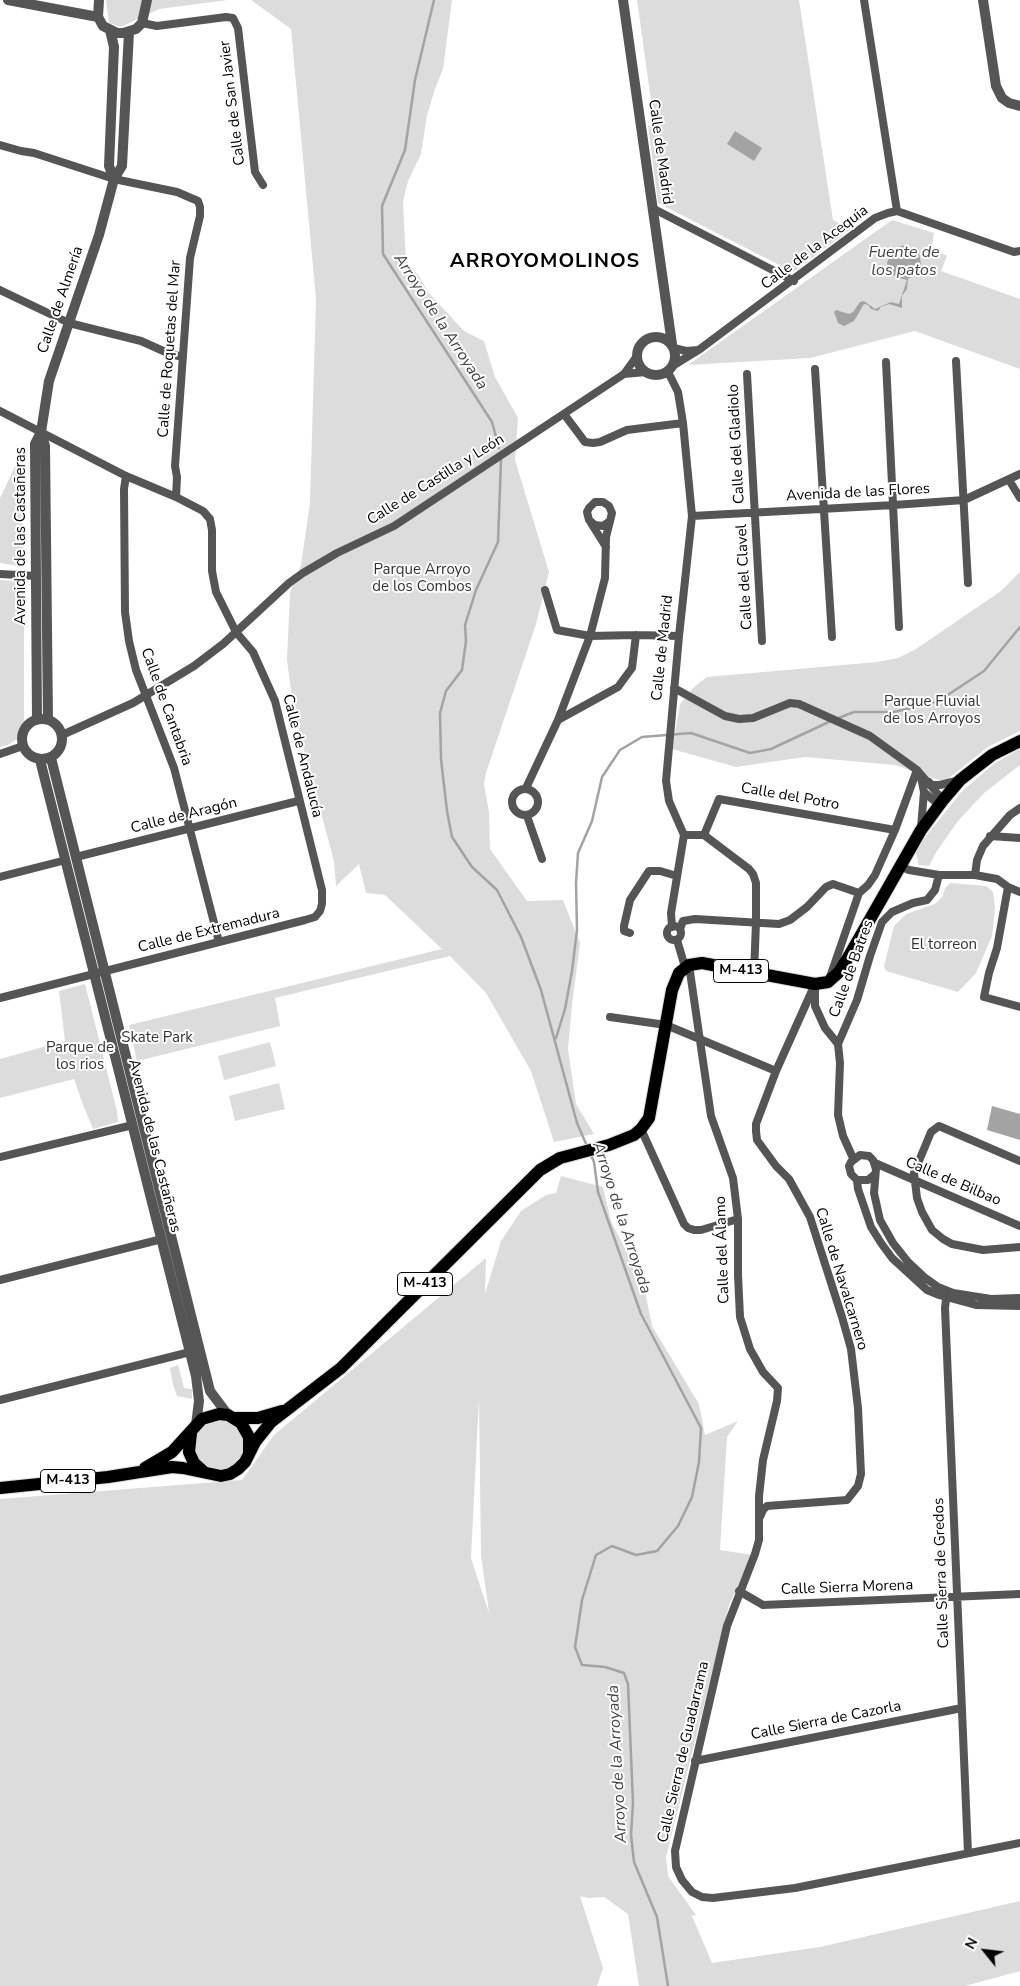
<!DOCTYPE html>
<html>
<head>
<meta charset="utf-8">
<style>
	body { margin:0 }
	#map { position:relative; width:1020px; height:1986px; overflow:hidden; background:#fff; font-family:"Nunito Sans",sans-serif }
	canvas { display:block }
	.north { position:absolute; left:960px; top:1926px; width:50px; height:50px; -webkit-text-stroke:4px #fff; paint-order:stroke; rotate:299deg; font-size:14px; font-weight:700; line-height:20px; text-align:center; color:#000 }
	.north::after { content:''; display:block; margin:auto; width:18px; height:22px; background:#000; clip-path:polygon(50% 0,100% 100%,50% 72%,0 100%) }
</style>
</head>
<body>
<div id="map">
<canvas width="1020" height="1986"></canvas>
<div class="north">N</div>
</div>
<script>
const context = document.querySelector('canvas').getContext('2d');
context.lineJoin = 'round';
function fill(path, color) {
  context.fillStyle = color;
  context.fill(path, 'evenodd');
}
function poly(rows) {
  const path = new Path2D();
  for (const r of rows) {
    if (r.length === 3) {
      path.moveTo(r[0] + r[2], r[1]);
      path.arc(r[0], r[1], r[2], 0, 2 * Math.PI);
      continue;
    }
    path.moveTo(r[0], r[1]);
    for (let i = 2; i < r.length; i += 2) path.lineTo(r[i], r[i + 1]);
  }
  return path;
}
function trace(path, color, width, dash) {
  context.strokeStyle = color;
  context.lineWidth = width;
  context.lineCap = dash ? 'butt' : 'round';
  context.setLineDash(dash || []);
  context.stroke(path);
}
function write(font, color, halo, rows, align = 'center') {
  context.font = font + ' "Nunito Sans",sans-serif';
  context.lineWidth = 4;
  context.setLineDash([]);
  context.textBaseline = 'middle';
  context.strokeStyle = halo;
  context.fillStyle = color;
  for (const [text, x, y, turn = 0] of rows) {
    context.save();
    context.translate(x, y);
    context.rotate((+turn || 0) * Math.PI / 180);
    context.textAlign = isNaN(turn) ? turn : align;
    if (halo) context.strokeText(text, 0, 0);
    context.fillText(text, 0, 0);
    context.restore();
  }
}
fill(poly([
	[106,0,228,0,159,9,121,27,109,23],
	[251,0,452,0,443,69,435,89,427,115,421,154,408,181,403,202,406,260,419,276,428,292,464,331,484,341,495,377,518,418,515,460,549,572,536,624,486,773,484,784,489,812,490,849,527,901,563,900,580,943,572,1005,568,1049,576,1104,594,1134,554,1142,531,1071,486,993,450,956,275,998,280,1026,137,1061,129,1025,442,949,385,895,366,893,359,864,336,886,334,861,294,713,287,660,290,592,301,565,310,503,316,299,291,29],
	[637,0,799,0,833,220,851,229,793,272,658,203,648,125,655,129],
	[892,220,934,233,932,248,947,256,941,271,1020,299,1020,369,915,331,810,358,688,365],
	[17,462,26,466,26,474,22,474,23,561,18,566,0,563,0,498],
	[1020,572,1020,731,988,747,944,782,895,765,805,757,736,767,672,749,680,704,693,688,707,677,877,662,898,658,916,649,1001,591],
	[0,580,24,582,24,718,23,734,10,744,0,747],
	[1020,749,1020,765,984,793,958,821,937,851,929,866,919,865,915,850,962,791,995,763],
	[950,883,986,886,993,892,995,908,992,936,976,973,958,992,886,971,884,966,894,926,906,914,935,904,943,896,945,888],
	[85,984,117,1111,118,1122,93,1129,82,1102,74,1079,0,1098,0,1059,65,1041,59,991],
	[270,1042,276,1066,224,1080,218,1056],
	[279,1083,285,1109,235,1121,229,1096],
	[561,1176,603,1187,611,1221,644,1286,652,1326,699,1404,705,1435,738,1421,727,1437,720,1550,753,1555,729,1605,666,1857,668,1876,696,1915,692,1916,712,1963,820,1947,1020,1901,1020,1971,965,1986,639,1986,628,1914,604,1897,588,1898,580,1896,603,1968,597,1986,0,1986,0,1499,242,1480,274,1435,486,1258,485,1294,501,1241,521,1211,546,1195,556,1193],
	[479,1397,481,1555,489,1613,471,1558],
	[178,1365,184,1388,192,1389,192,1399,177,1396,173,1385,170,1368],
	[219,1445,25]
]), '#dcdcdc');
fill(poly([
	[735,131,762,148,754,161,727,144],
	[905,245,915,249,919,253,921,264,917,274,908,279,907,289,902,296,902,308,889,304,881,307,878,311,871,309,868,305,864,304,854,321,844,326,838,323,834,312,836,310,849,314,853,312,860,302,864,301,875,309,891,302,899,304,907,280,896,277,891,273,887,263,891,252,895,248],
	[992,1106,1020,1114,1020,1140,987,1130]
]), '#a3a3a3');
trace(poly([
	[434,0,415,80,405,150,382,206,383,254,492,422,499,448],
	[501,460,498,542,476,590,465,625,466,641,462,670,446,691,440,713,441,759,447,811,452,837,472,867,497,890,521,937,541,990,577,1123,587,1146],
	[836,719,854,712,894,712,937,702,984,671,1020,627],
	[556,1038,565,1009,572,971,577,930,576,883,578,853,592,821,602,777,620,750,642,737,691,733,750,753,771,749,831,721],
	[590,1153,594,1162,598,1192,641,1314,701,1428,699,1462,692,1497,678,1526,657,1551,636,1555,612,1546,596,1555,582,1600,575,1647,582,1665,605,1667,624,1673,628,1684,633,1803,631,1835,634,1862,657,1917,668,1986]
]), '#a3a3a3', 2.5);
const primary = poly([
	[235,1418,258,1418,282,1411],
	[191,1433,189,1452,194,1463,204,1472],
	[145,1468,172,1452,202,1419,219,1414,228,1415,241,1423,249,1437,249,1452],
	[0,1488,108,1477,172,1467,183,1468,221,1476,230,1474,238,1469,245,1462,255,1442,271,1422,341,1368,540,1170,560,1158,609,1145,634,1135,641,1129,649,1118,672,990,679,973,689,965,702,963,815,984,828,982,839,972,849,956,921,830,943,800,960,780,992,755,1020,741]
]);
trace(primary, '#dbdbdb', 14);
trace(poly([
	[864,0,897,211],
	[142,23,157,26,226,17,233,18,238,28,255,172,263,185],
	[0,145,21,151,34,153,114,179,177,192,198,201,200,207,200,216,190,258,175,466,177,477,176,497],
	[654,209,794,281],
	[0,290,69,323,141,341,170,354,183,357],
	[674,348,686,351,698,350],
	[956,361,968,583],
	[886,362,899,627],
	[674,365,700,349,875,218,888,213,897,211,1014,252,1020,251],
	[815,369,832,637],
	[668,372,678,392,683,423,692,516,679,636,666,781,669,801,684,835,671,913,672,927],
	[624,374,646,372],
	[747,374,762,641],
	[0,411,126,476,176,497,203,511,210,519,212,530,212,571,216,592,236,632,253,652,275,701,322,890,322,904,320,911,315,917,305,920,0,998],
	[564,414,585,442,593,443,600,442,627,430,683,423],
	[126,476,124,489,125,612,129,641,136,670,174,768,219,942],
	[1009,480,1020,498],
	[692,516,894,505,964,500,1020,474],
	[591,523,606,547],
	[0,574,36,576],
	[545,590,557,630,590,636,636,635,679,636],
	[674,688,725,716,739,719,753,718,790,703,799,704,870,736,917,770,943,800],
	[558,720,618,687,632,668,636,635],
	[62,735,133,703,194,666,223,644,289,583,303,573,337,553,394,526,624,374,637,356],
	[0,754,23,746],
	[921,777,924,792,921,827],
	[929,782,932,785,940,785,956,781],
	[526,788,558,720,590,636,605,578,606,537,612,513,609,506,603,502,595,502,589,508,587,512,589,520,595,525,603,526,610,521],
	[525,802,13],
	[924,792,939,805],
	[527,816,542,859],
	[684,835,704,835,749,869,753,874,756,883,756,922,754,974],
	[704,835,719,799,895,830],
	[990,836,1020,838],
	[76,857,298,801],
	[900,866,909,870,939,875,975,875,997,879,1008,887,1020,892],
	[975,875,977,860,983,846,1010,815,1020,808],
	[0,877,66,860],
	[1008,887,997,948,989,973,984,997,1020,1007],
	[674,933,7],
	[680,929,683,921,695,919,779,924,790,920,807,907,826,887,833,884,859,893],
	[630,933,624,931,624,926,630,900,649,871,660,871,677,876],
	[677,940,685,967],
	[689,965,711,1116,733,1178,738,1219,738,1275,740,1317,750,1349,763,1372,778,1388,777,1401,763,1460,759,1496,759,1540,755,1554,727,1626,675,1851,676,1867,682,1880,692,1892,702,1897,713,1898,795,1888,1020,1843],
	[830,977,859,893,868,885,875,875,895,830,917,770],
	[815,987,815,1006,825,1028,838,1044],
	[610,1017,666,1025,776,1071],
	[641,1129,684,1224,688,1228,694,1230,701,1230,738,1219],
	[0,1157,133,1125],
	[853,1158,843,1136,838,1115,840,1063,838,1044,857,1000,870,956,882,922,892,912,913,903,927,900,935,890,939,875],
	[1020,1161,939,1126,931,1132,914,1173,917,1198,922,1212,932,1230,943,1239,952,1244,983,1250,1020,1247],
	[875,1163,1020,1226],
	[875,1174,868,1180,857,1180,851,1174,849,1166,851,1162,860,1155,869,1156,873,1160,876,1169,874,1193,880,1220,893,1243,908,1262,924,1277,938,1287,953,1293,991,1299,1020,1298],
	[857,1180,858,1189,871,1227,881,1243,892,1258,927,1290,939,1295,976,1305,1020,1306],
	[0,1280,162,1239],
	[947,1291,945,1308,968,1853],
	[0,1400,190,1352],
	[760,1517,763,1510,767,1506,847,1500,858,1486,861,1474,858,1408,851,1349,842,1317,810,1217,789,1179,776,1166,757,1140,756,1131,756,1124,776,1071,815,984],
	[739,1591,763,1605,1020,1594],
	[695,1761,962,1708]
]), '#555', 8);
trace(poly([
	[8,0,98,17],
	[99,0,98,17,103,26,117,33,123,33,136,29,142,23,147,0],
	[623,0,672,344],
	[983,0,996,86,1002,98,1009,103,1020,106],
	[110,30,114,47,109,166,114,179],
	[656,356,19],
	[41,432,45,446,48,720],
	[42,739,20],
	[37,720,35,444,41,432,49,381,99,235,114,179,122,166,129,32],
	[51,758,206,1375,210,1391,228,1415],
	[40,760,196,1376,199,1401,196,1425]
]), '#555', 10);
trace(primary, '#000', 12);
for (const [x, y, w] of [
	[741,971,55],
	[425,1284,55],
	[68,1481,55]
]) {
  const box = new Path2D();
  box.roundRect(x - w / 2, y - 11.5, w, 23, 4);
  context.fillStyle = '#fff';
  context.fill(box);
  trace(box, '#000', 1);
}
write('bold 14px', '#000', null, [
	["M-413",741,971],
	["M-413",425,1284],
	["M-413",68,1481]
]);
write('15px', '#000', '#fff', [
	["Calle de San Javier",233,103,-97],
	["Calle de Madrid",660,152,82],
	["Calle de la Acequia",815,248,-37],
	["Calle de Almería",61,300,-71],
	["Calle de Roquetas del Mar",170,349,-86],
	["Calle del Gladiolo",737,444,-93],
	["Calle de Castilla y León",436,480,-32],
	["Avenida de las Flores",858,493,-3],
	["Avenida de las Castañeras",21,536,-90],
	["Calle del Clavel",745,577,-93],
	["Calle de Madrid",663,648,-84],
	["Calle de Cantabria",166,707,70],
	["Calle de Andalucía",302,756,76],
	["Calle del Potro",790,797,10],
	["Calle de Aragón",184,816,-14],
	["Calle de Extremadura",209,931,-14],
	["Calle de Batres",852,969,-70],
	["Avenida de las Castañeras",154,1146,76],
	["Calle de Bilbao",953,1182,23],
	["Calle del Álamo",723,1250,-92],
	["Calle de Navalcarnero",841,1279,73],
	["Calle Sierra de Gredos",942,1573,-92],
	["Calle Sierra Morena",847,1588,-2],
	["Calle Sierra de Cazorla",826,1721,-11],
	["Calle Sierra de Guadarrama",684,1752,-77]
]);
write('15px', '#333', '#fff', [
	["Parque Arroyo",422,570],
	["de los Combos",422,587],
	["Parque Fluvial",932,702],
	["de los Arroyos",932,719],
	["El torreon",944,945],
	["Skate Park",157,1038],
	["Parque de",80,1048],
	["los rios",80,1065]
]);
write('italic 16px', '#444', '#fff', [
	["Fuente de",904,253],
	["los patos",904,271],
	["Arroyo de la Arroyada",440,322,57],
	["Arroyo de la Arroyada",621,1218,72],
	["Arroyo de la Arroyada",618,1764,-93]
]);
context.letterSpacing = '1px';
write('bold 20px', '#000', '#fff', [
	["ARROYOMOLINOS",545,262]
]);
context.letterSpacing = '0px';
</script>
</body>
</html>
